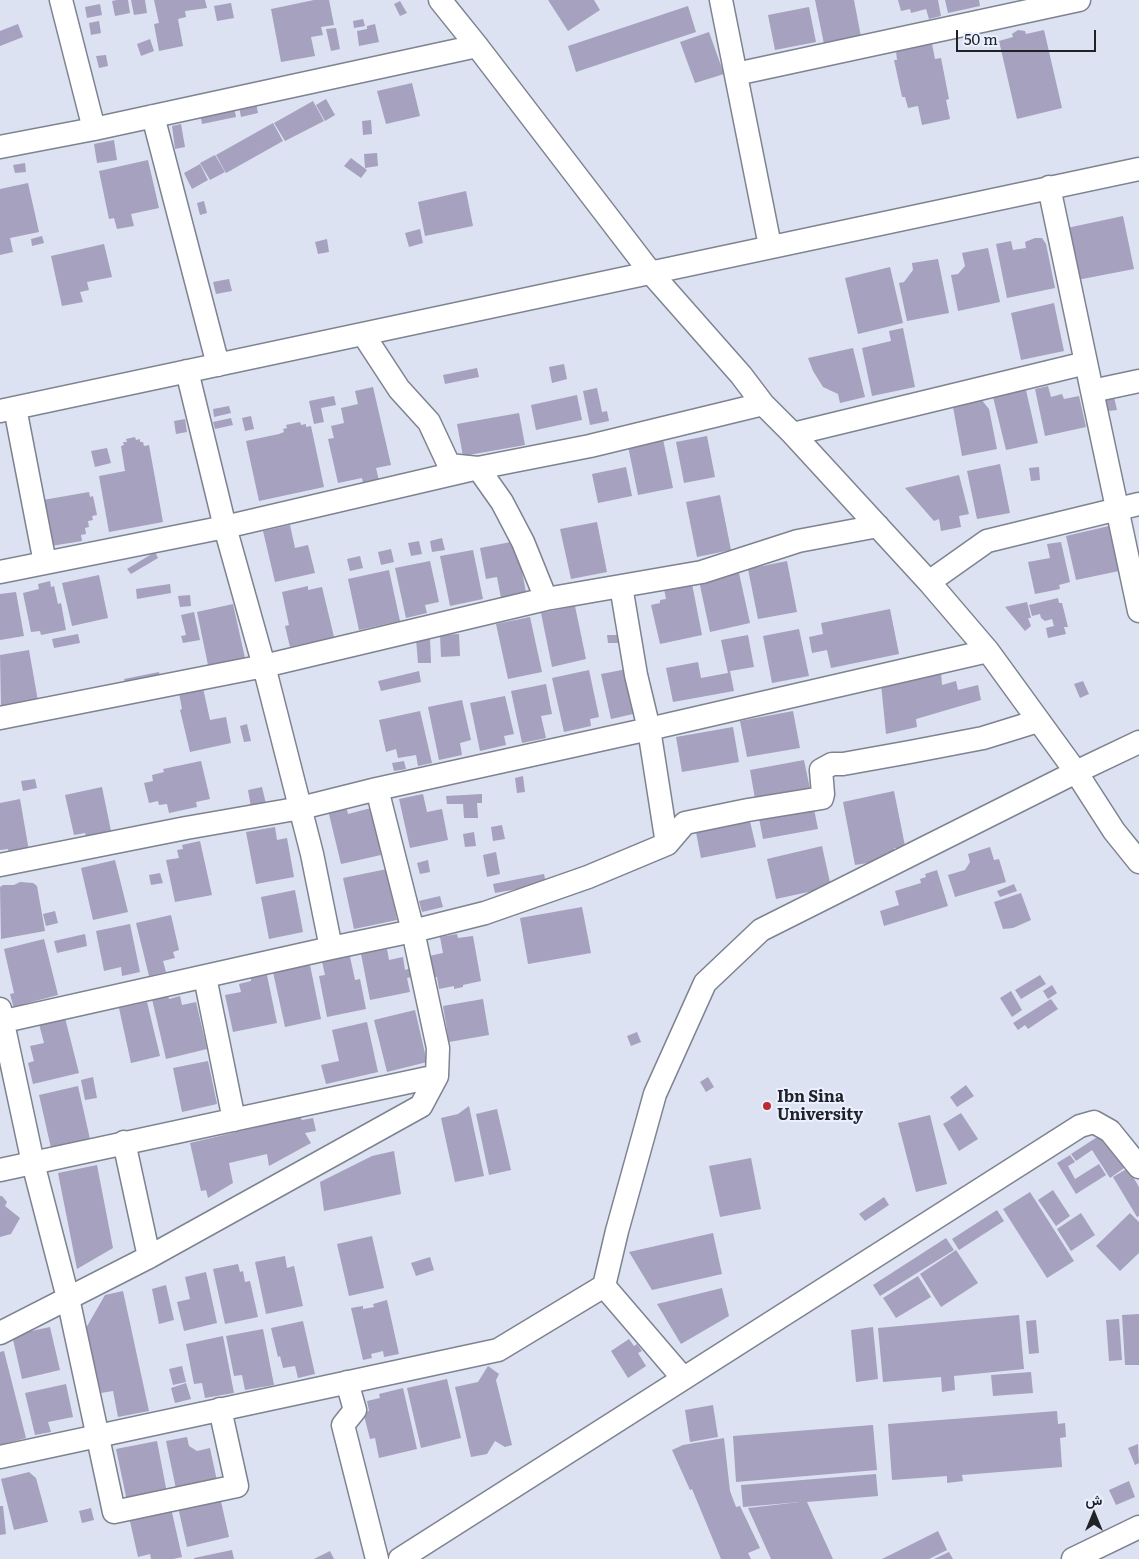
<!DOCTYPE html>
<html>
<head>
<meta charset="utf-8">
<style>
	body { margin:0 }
	#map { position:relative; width:1139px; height:1559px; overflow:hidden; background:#dce2f2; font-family:Literata,Vazirmatn,serif }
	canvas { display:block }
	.north { position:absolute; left:1069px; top:1489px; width:50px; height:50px; -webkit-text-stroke:4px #e9f0ff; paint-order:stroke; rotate:0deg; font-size:14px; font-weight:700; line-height:20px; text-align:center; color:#202227 }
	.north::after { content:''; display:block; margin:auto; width:18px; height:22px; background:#202227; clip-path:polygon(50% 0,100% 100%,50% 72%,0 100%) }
	.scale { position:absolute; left:956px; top:30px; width:140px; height:22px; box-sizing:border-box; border:2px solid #202227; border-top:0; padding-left:6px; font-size:15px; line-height:18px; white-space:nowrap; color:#202227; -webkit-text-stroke:4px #e9f0ff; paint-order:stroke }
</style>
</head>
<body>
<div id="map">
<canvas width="1139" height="1559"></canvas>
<div class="north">ش</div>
<div class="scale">50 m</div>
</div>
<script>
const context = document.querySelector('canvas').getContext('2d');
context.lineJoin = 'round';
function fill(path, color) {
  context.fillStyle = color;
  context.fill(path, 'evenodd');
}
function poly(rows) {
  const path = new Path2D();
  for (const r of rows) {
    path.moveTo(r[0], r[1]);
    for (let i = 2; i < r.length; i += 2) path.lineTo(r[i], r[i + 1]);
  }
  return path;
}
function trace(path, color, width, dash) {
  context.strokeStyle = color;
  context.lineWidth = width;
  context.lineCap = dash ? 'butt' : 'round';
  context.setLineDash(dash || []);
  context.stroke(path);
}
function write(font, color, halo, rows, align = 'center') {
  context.font = font + ' Literata,serif';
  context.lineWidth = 4;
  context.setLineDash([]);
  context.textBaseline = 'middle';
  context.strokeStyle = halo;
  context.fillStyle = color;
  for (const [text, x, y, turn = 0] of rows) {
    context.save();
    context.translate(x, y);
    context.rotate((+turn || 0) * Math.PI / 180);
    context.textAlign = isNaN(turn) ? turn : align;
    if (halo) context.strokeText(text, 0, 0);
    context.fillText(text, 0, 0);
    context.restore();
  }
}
fill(poly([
	[117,0,128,0,130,13,115,16,112,1],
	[131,0,145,0,147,13,134,15],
	[154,0,205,0,207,8,185,11,186,17,178,19,183,46,159,51,154,24,159,23],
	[314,0,329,0,334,25,321,27,323,35,311,37,315,56,281,62,271,9],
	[548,0,594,0,600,10,568,31],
	[815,0,854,0,861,37,824,44],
	[898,0,938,0,941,16,929,19,926,9,911,13,910,9,901,11],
	[945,0,979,0,980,6,948,13],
	[400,1,407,13,400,16,394,4],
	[231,3,234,18,217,21,214,6],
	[100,4,102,15,87,18,85,7],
	[688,6,696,32,576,72,568,46],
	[809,7,816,42,775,50,768,15],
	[363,19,365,26,354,28,353,21],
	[99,21,101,33,91,35,89,23],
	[18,24,23,37,0,46,0,31],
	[375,24,379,42,359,46,357,31,367,29,367,26],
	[336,28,340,49,331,51,326,29],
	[1018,30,1025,31,1026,34,1044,30,1062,108,1017,119,999,41,1013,37,1012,34],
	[709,32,724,74,695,83,680,42],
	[150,39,154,51,141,56,137,44],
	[932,44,935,59,941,58,949,99,946,100,950,119,922,125,918,106,908,108,905,97,902,97,894,60,897,60,896,51],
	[106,55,108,66,99,68,96,56],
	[412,83,420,116,386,124,377,91],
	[326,99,335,115,325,121,316,105],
	[313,101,324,121,285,141,274,123],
	[256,103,258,113,241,117,239,107],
	[234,107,236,117,202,124,200,113],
	[371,120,372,134,363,135,362,121],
	[273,123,283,141,226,173,216,155],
	[181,124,185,147,175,149,172,126],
	[114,140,117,160,97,163,94,144],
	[377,153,378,166,365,168,364,154],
	[215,155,225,172,210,180,200,163],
	[351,158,367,170,361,178,344,166],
	[148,160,159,208,131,214,134,226,117,229,114,218,109,219,99,171],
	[25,163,26,172,15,173,13,165],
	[200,164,208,180,192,189,184,173],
	[28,183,39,232,10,238,13,252,0,255,0,189],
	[466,191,473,226,425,236,418,202],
	[204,201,207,213,200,215,197,203],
	[1123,216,1134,269,1077,280,1067,228],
	[420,229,423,243,409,247,405,233],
	[42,236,44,243,32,246,31,239],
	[1035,238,1042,238,1046,244,1055,288,1007,298,996,244,1011,241,1013,250,1026,248,1025,242],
	[327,239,329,252,318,254,315,242],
	[104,244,112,277,87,282,89,290,80,292,83,302,62,306,51,256],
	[988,248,1000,302,958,311,951,275,958,274,965,266,962,253],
	[938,259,949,313,907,321,899,283,904,282,913,270,912,263],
	[890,267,903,323,858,334,845,278],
	[229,279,232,291,216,294,213,282],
	[1054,303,1064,351,1021,360,1011,313],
	[903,328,915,387,872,396,862,348,891,341,889,331],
	[853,348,865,397,840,403,838,394,823,387,813,371,808,358],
	[564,364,567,379,552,383,549,367],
	[477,368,479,377,445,384,443,375],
	[1048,386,1051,397,1062,394,1064,399,1079,396,1086,427,1045,436,1035,389],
	[373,387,391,465,376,468,380,485,364,489,362,478,338,483,328,439,334,438,331,426,344,423,341,408,358,404,355,391],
	[597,388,602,412,607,411,609,421,590,425,583,391],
	[1026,390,1038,443,1006,450,993,397],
	[577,395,582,420,536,430,531,405],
	[334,396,336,405,321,408,324,422,314,424,309,401],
	[1114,397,1117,410,1108,411,1105,398],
	[981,399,989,409,997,449,962,456,953,407],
	[229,406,231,413,214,417,213,409],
	[519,413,525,445,463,456,457,424],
	[251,416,254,429,245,431,242,418],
	[231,418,233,425,215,429,213,422],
	[185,419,187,432,176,434,174,421],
	[300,422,301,425,306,424,306,427,311,426,324,487,259,501,246,441,279,434,284,432,283,429,287,428,286,425],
	[707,436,715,477,684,483,676,442],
	[135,437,136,440,140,439,140,442,143,442,144,446,149,445,163,522,109,532,99,476,125,471,121,446,124,445,123,442,127,442,126,439],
	[663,439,673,488,638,495,628,446],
	[107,448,111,463,95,467,91,451],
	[1000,464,1010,513,977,519,967,471],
	[626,467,632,496,598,503,592,474],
	[1039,467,1040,480,1031,481,1029,468],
	[959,475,969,514,959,516,961,527,941,531,939,519,934,521,905,488],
	[89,492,90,497,93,496,97,515,92,516,93,520,88,521,89,527,85,528,86,534,81,535,82,541,51,546,43,500],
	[720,495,731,550,697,557,686,502],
	[597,522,607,572,571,579,560,529],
	[290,525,295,548,308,545,315,573,275,582,263,531],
	[1109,526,1119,571,1076,580,1066,536],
	[442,538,445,550,432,552,430,541],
	[419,541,422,554,411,556,408,543],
	[516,541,526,592,501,598,497,577,486,579,480,548],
	[1061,542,1070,582,1059,585,1060,589,1035,594,1028,562,1050,558,1047,544],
	[391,549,394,562,381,565,378,552],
	[473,550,483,599,450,606,440,556],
	[155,552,158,558,131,574,127,569],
	[360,556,363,568,350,571,347,559],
	[430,561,439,602,425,605,427,613,406,618,395,568],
	[787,561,797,612,758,619,748,569],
	[389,570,400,621,359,630,348,579],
	[739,573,750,623,710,632,699,581],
	[99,575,108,618,72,626,62,583],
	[50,581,51,587,54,586,58,604,61,603,66,630,41,635,40,631,31,632,23,593,39,589,38,584],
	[170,584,171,593,137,599,136,589],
	[692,584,702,635,660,644,651,605,660,603,660,600,666,599,664,589],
	[308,586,308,590,322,587,334,637,290,647,285,626,289,625,282,592],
	[16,592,24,636,0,640,0,594],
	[190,595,191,606,180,607,178,596],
	[1058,598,1059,603,1062,603,1068,627,1064,627,1066,634,1048,638,1046,628,1054,626,1052,619,1045,621,1041,618,1040,614,1032,616,1029,605],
	[1027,602,1031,618,1028,618,1031,626,1025,631,1005,607],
	[233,604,245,658,208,665,197,612],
	[575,606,586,659,552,667,541,613],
	[890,609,899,654,831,668,827,650,812,653,809,637,823,634,821,623],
	[194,612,200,640,183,643,181,636,186,635,181,615],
	[530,617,542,672,508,679,496,624],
	[799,629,809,676,772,683,763,636],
	[78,634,80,643,54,648,52,639],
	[459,634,460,656,441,657,440,635],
	[607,635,624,635,624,647,619,647,619,643,608,643],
	[748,635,754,667,730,671,734,691,673,702,666,668,698,662,701,678,728,673,721,640],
	[430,638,431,663,418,663,416,639],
	[29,650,38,701,1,707,0,655],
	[632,668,642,712,611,719,601,674],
	[589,670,599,717,590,719,591,726,564,732,552,678],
	[419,671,421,682,381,691,378,681],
	[159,672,160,678,126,686,124,679],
	[941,672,942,685,956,681,958,690,978,685,981,700,916,719,917,727,886,734,881,684],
	[1083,681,1089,694,1080,698,1074,684],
	[546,684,552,714,541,716,546,738,522,743,511,691],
	[203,688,210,720,226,717,231,743,190,752,180,710,182,709,179,693],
	[505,696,514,734,504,736,506,745,480,751,470,703],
	[462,700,471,740,460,743,462,755,439,760,428,707],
	[420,711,432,763,418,766,416,755,398,758,396,749,386,752,379,720],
	[793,711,800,748,747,757,740,721],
	[247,724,251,741,244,742,240,726],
	[733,727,739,762,682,772,676,737],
	[804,760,810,789,755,799,750,770],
	[201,761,210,799,196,802,197,807,169,813,167,804,159,805,158,801,149,803,144,783,153,781,152,775,164,772,163,769],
	[404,761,406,769,394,771,392,763],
	[523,776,525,792,517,793,515,778],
	[35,779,37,788,23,791,21,781],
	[102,787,111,831,86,836,85,833,74,835,65,795],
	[262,787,266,804,251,807,248,790],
	[894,791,906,851,899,852,898,848,894,848,894,852,886,853,887,860,855,865,843,802],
	[423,794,427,812,442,809,448,840,410,848,399,799],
	[482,794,482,803,477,803,478,818,464,818,463,804,447,804,446,796],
	[20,799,29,851,9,854,8,849,0,850,0,803],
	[813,804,818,829,763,839,758,813],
	[346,806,348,814,371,808,381,855,341,864,328,810],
	[749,817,756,847,701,858,695,827],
	[502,825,505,839,493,841,491,827],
	[275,827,277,840,287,838,294,877,256,884,246,832],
	[474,832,476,846,465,847,463,834],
	[200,841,212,895,175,902,166,860,179,858,177,850,183,849,182,845],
	[822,846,831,887,776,899,767,859],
	[990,847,994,860,999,859,1006,882,955,897,948,875,965,870,970,862,968,854],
	[496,852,500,874,487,877,483,855],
	[115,860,128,912,93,920,81,868],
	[428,860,430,872,420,874,417,863],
	[387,869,397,920,354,929,343,878],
	[937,870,948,906,884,926,880,911,899,905,895,891,921,883,920,879,926,877,925,874],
	[160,873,163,883,151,885,149,875],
	[544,874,546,884,495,893,493,884],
	[20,882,33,883,37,886,45,931,1,939,0,887,3,885,14,885],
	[1014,884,1017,891,1000,897,997,891],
	[295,890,303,932,269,939,261,897],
	[1021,893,1031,920,1013,928,1003,929,994,902],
	[440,896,443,907,422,912,419,901],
	[582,907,591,953,528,964,520,918],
	[55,911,58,923,46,926,43,914],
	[171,915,179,950,173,952,175,958,163,961,166,972,149,976,136,923],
	[130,924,140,972,122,976,121,967,104,971,96,931],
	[85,934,87,946,57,953,54,941],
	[457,934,458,938,473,936,481,981,463,985,463,987,454,989,454,986,439,989,437,977,433,977,429,956,443,953,440,937],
	[44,939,58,995,24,1004,24,1006,14,1009,10,994,14,993,4,949],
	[387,949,389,960,403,957,405,970,411,968,413,977,407,978,410,992,370,1000,361,954],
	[349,952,355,980,360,979,366,1009,327,1017,319,976,325,975,321,957],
	[310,965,321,1019,285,1027,273,972],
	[267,975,277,1023,233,1032,225,995,241,992,239,984,251,981,251,978],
	[1040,975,1046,984,1021,999,1015,990],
	[1052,985,1057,993,1048,999,1043,991],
	[1011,991,1022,1010,1012,1017,1000,998],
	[168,995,169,999,180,996,182,1005,196,1002,207,1049,166,1059,152,999],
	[483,999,489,1035,449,1042,443,1006],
	[1051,999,1058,1009,1028,1029,1025,1025,1018,1030,1013,1023],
	[147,1002,160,1056,131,1063,119,1008],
	[415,1010,427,1062,387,1072,374,1020],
	[65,1018,79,1073,33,1084,28,1063,34,1061,30,1046,44,1043,39,1024],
	[367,1022,378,1072,326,1084,321,1065,339,1061,332,1030],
	[637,1032,641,1042,631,1046,627,1036],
	[208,1061,217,1104,182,1112,173,1068],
	[93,1077,97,1098,85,1100,81,1080],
	[708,1077,714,1087,706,1092,700,1082],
	[966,1085,974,1096,957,1107,950,1097],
	[78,1086,90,1139,51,1148,39,1095],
	[469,1106,484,1176,455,1182,441,1118,458,1114],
	[497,1109,511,1170,489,1175,476,1114],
	[961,1113,978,1139,959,1151,943,1124],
	[930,1115,947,1184,916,1192,898,1123],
	[300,1117,302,1120,313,1118,316,1131,305,1133,311,1143,269,1166,267,1154,229,1163,233,1183,208,1198,206,1190,201,1191,190,1143],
	[1105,1132,1127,1166,1110,1178,1092,1150,1076,1161,1071,1154],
	[394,1151,401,1194,324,1211,320,1182,372,1156],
	[1070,1155,1075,1162,1068,1166,1075,1179,1099,1164,1106,1175,1076,1194,1057,1163],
	[751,1158,761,1209,720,1217,709,1166],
	[97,1165,113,1248,77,1269,58,1173],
	[1128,1168,1139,1187,1139,1216,1137,1217,1113,1177],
	[1053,1190,1070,1216,1056,1226,1038,1200],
	[1030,1192,1074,1261,1047,1278,1003,1209],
	[0,1196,2,1196,7,1202,5,1206,20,1218,11,1234,0,1237],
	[884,1197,889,1205,865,1221,859,1214],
	[997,1210,1004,1221,959,1250,952,1239],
	[1081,1213,1095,1235,1071,1251,1057,1229],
	[1130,1213,1139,1222,1139,1253,1120,1271,1096,1246],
	[713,1233,722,1274,652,1290,629,1252],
	[372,1236,384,1288,349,1296,337,1244],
	[946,1238,954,1250,880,1296,873,1285],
	[956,1250,978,1283,941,1307,920,1274],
	[285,1256,287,1268,294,1266,303,1306,266,1314,255,1262],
	[430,1257,434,1270,416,1276,411,1263],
	[238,1264,240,1272,243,1271,245,1282,250,1281,258,1317,225,1324,213,1269],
	[206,1272,217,1323,184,1331,177,1302,190,1299,185,1277],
	[918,1276,931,1297,896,1318,883,1298],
	[166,1285,174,1320,159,1324,152,1289],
	[722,1288,729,1316,681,1344,657,1304],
	[123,1291,149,1411,118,1417,113,1391,101,1393,86,1328,105,1295],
	[387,1300,399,1354,384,1357,383,1351,371,1354,372,1358,363,1360,351,1308,363,1306,363,1309,374,1307,373,1304],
	[1139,1314,1139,1365,1125,1365,1122,1315],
	[1019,1315,1024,1369,954,1376,955,1390,942,1392,941,1377,883,1382,878,1328],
	[1119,1319,1122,1360,1109,1361,1106,1320],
	[1036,1320,1039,1353,1029,1354,1026,1321],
	[303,1321,315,1374,298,1378,295,1366,283,1368,280,1356,278,1357,271,1328],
	[50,1327,60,1370,22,1379,12,1335],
	[873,1327,878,1379,856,1382,851,1330],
	[263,1329,274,1385,245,1390,242,1375,234,1376,226,1336],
	[223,1336,234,1393,205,1398,202,1383,194,1384,186,1344],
	[629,1339,634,1346,637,1344,642,1351,638,1353,646,1366,628,1378,611,1351],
	[4,1351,26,1438,0,1445,0,1352],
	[182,1366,186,1382,173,1385,169,1369],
	[488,1366,499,1374,496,1380,512,1445,505,1447,495,1441,487,1454,471,1457,455,1387,478,1382],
	[1031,1372,1033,1393,993,1396,991,1375],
	[447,1379,461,1438,421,1448,407,1388],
	[186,1383,191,1399,175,1403,171,1388],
	[66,1384,73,1417,48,1422,51,1432,35,1435,25,1393],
	[403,1388,417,1449,379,1458,375,1438,370,1439,363,1412,369,1411,367,1401,380,1398,379,1394],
	[713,1405,718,1437,690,1442,685,1410],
	[1057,1411,1058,1424,1065,1423,1066,1437,1060,1438,1062,1467,962,1475,963,1481,947,1483,947,1476,892,1480,888,1424],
	[873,1425,877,1470,736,1482,733,1436],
	[187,1437,189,1446,197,1451,210,1448,217,1481,176,1489,166,1441],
	[724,1438,730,1491,736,1507,740,1506,760,1548,748,1553,751,1559,721,1559,692,1489,690,1490,672,1450,683,1445],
	[157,1441,167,1493,127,1501,116,1449],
	[1138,1444,1139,1463,1135,1465,1128,1448],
	[29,1472,36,1478,48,1522,14,1530,1,1479],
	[876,1474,878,1496,807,1502,833,1559,771,1559,748,1508,800,1502,743,1507,741,1485],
	[1129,1481,1135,1497,1116,1505,1109,1490],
	[220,1497,229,1537,187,1547,178,1507],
	[0,1506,3,1506,6,1534,0,1535],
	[91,1508,94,1520,82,1523,79,1511],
	[171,1508,182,1557,173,1559,151,1559,150,1554,138,1557,129,1517],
	[938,1531,947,1550,929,1559,882,1559],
	[232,1550,234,1559,194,1559,194,1558],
	[330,1551,334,1559,314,1559],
	[949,1552,953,1559,934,1559]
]), '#a5a1be');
const minor = poly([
	[61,0,94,129],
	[440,0,477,46,651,273,741,375,763,404,793,434,929,582,988,651,1076,772,1114,831,1139,862],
	[721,0,770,246],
	[736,74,1079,0],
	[153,116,218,365],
	[0,147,94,129,477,46],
	[1049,187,1092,391,1139,381],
	[363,334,399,389,429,422,449,465,478,468,502,502,523,542,546,599],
	[187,371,225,527,264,666,312,854,331,948],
	[1092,391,1139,611],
	[15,408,45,563],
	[0,411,1139,169],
	[793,434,1086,363],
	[0,572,225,527,478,468,590,446,763,404],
	[929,582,987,541,1139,504],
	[621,586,636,675,649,729,667,844],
	[0,718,264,666,546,599,702,572,798,541,878,526],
	[0,865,186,828,301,808,377,789,649,729,988,651],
	[205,977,234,1120],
	[0,1009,33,1163,68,1298,114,1512,237,1486,220,1409],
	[0,1022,331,948,413,931,485,913,588,877,667,844,685,823,748,810,822,798,823,794,821,770,832,764,843,764,910,752,983,738,1038,721],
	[124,1142,149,1257],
	[0,1170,437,1076],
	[0,1333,149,1257,421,1106,437,1076,438,1048,413,931,377,789],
	[683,1378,604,1286,617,1231,655,1094,705,983,761,930,1076,772,1139,742],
	[347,1382,355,1410,343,1425,377,1559],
	[0,1457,498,1350,604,1286],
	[400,1559,1080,1126,1094,1122,1110,1131,1139,1167],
	[1073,1559,1139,1527]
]);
trace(minor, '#7e8391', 25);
trace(minor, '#fff', 22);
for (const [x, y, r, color] of [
	[767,1106,5,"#bb2b31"]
]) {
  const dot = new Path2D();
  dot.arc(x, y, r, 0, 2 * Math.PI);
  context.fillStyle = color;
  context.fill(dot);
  trace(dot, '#e9f0ff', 2);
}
write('bold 16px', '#202227', '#e9f0ff', [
	["Ibn Sina",777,1097],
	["University",777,1115]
], 'left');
</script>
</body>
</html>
